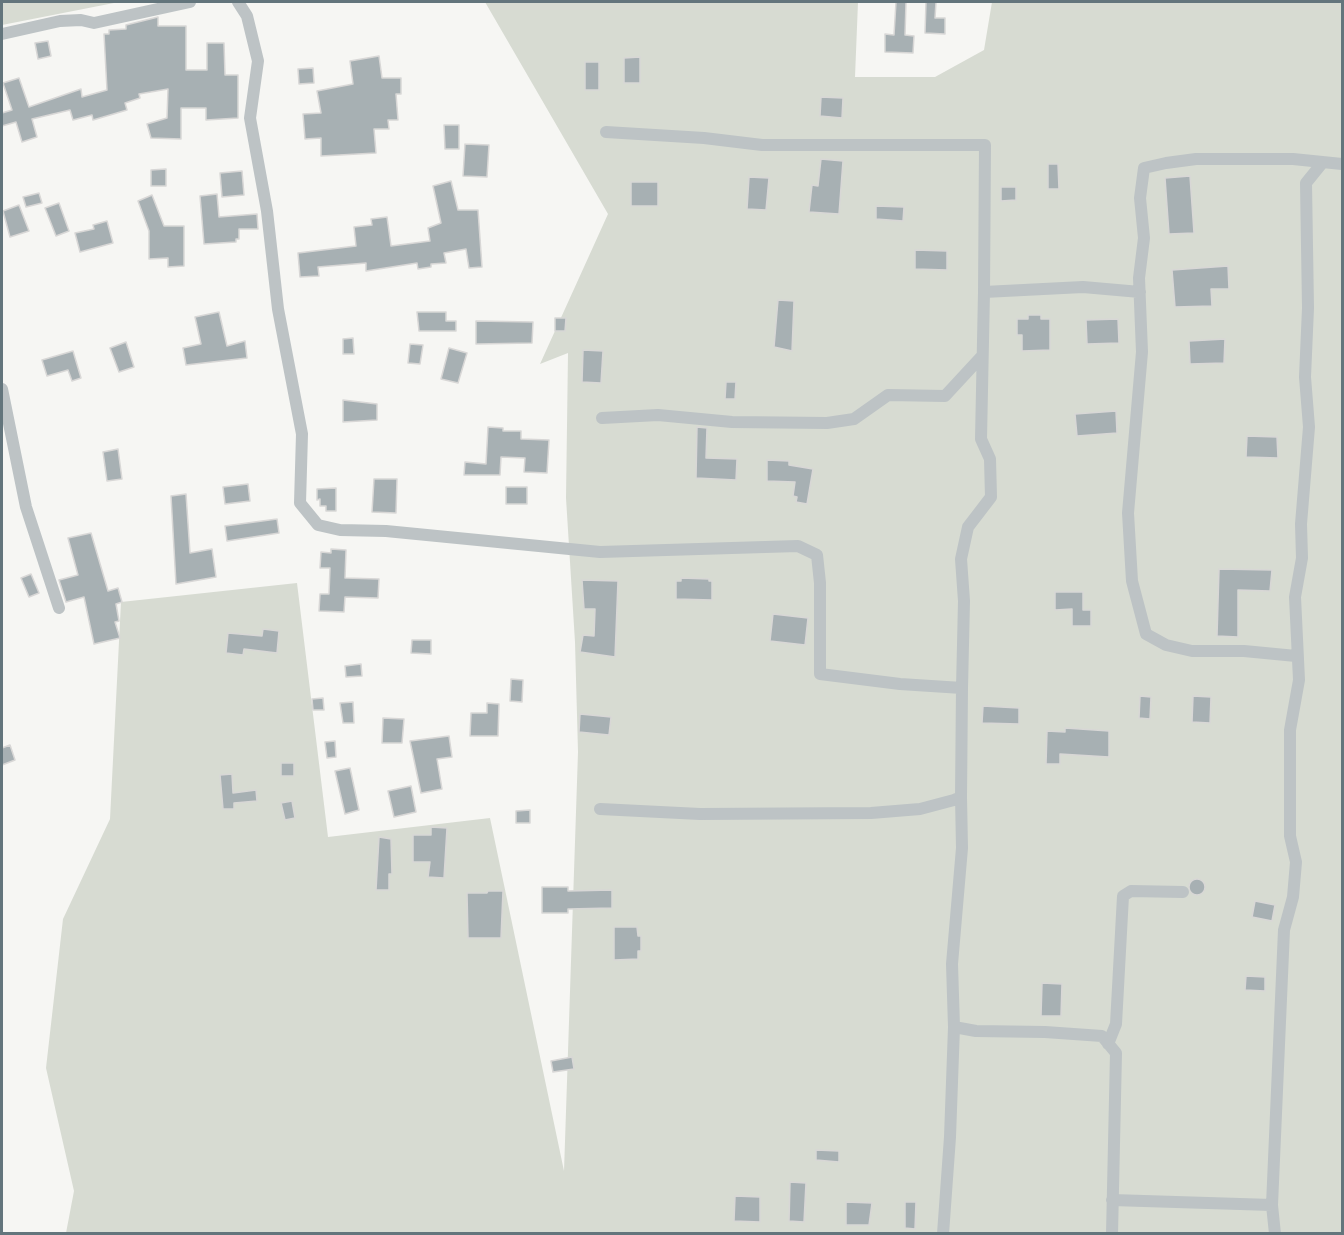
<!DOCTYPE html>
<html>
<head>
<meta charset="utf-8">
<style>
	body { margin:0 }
	#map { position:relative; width:1344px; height:1235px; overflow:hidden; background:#f6f6f3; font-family:Helvetica,sans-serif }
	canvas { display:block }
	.frame { position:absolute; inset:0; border:3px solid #63757c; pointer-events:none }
</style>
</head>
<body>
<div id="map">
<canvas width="1344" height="1235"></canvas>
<div class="frame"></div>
</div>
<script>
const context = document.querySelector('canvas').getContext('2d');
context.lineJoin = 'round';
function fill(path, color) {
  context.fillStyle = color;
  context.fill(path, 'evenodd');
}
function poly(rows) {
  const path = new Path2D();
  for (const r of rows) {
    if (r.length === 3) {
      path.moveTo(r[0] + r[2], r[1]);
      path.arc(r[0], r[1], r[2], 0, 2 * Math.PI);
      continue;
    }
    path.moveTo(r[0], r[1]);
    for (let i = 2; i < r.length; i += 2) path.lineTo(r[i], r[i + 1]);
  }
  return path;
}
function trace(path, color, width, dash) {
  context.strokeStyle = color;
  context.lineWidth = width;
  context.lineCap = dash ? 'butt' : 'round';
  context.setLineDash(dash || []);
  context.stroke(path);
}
fill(poly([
	[2,2,119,2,2,25],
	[485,2,858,2,855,77,935,77,984,50,992,2,1342,2,1342,1233,66,1233,74,1191,46,1068,63,919,110,819,121,602,297,583,328,837,490,818,564,1171,578,752,575,642,566,498,568,353,540,364,608,214]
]), '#d7dbd2');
const building = poly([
	[896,2,906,2,905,35,914,36,913,53,885,52,885,34,894,35,896,2],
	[926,2,936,2,935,18,945,18,945,34,925,33,926,2],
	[158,17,158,26,186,26,186,70,207,70,207,43,224,43,225,75,238,75,238,118,206,120,206,108,181,108,181,139,151,138,147,124,167,118,168,89,139,94,140,98,125,103,127,110,93,120,92,115,73,120,70,110,32,119,37,137,22,142,16,122,2,126,2,113,12,110,3,83,19,78,29,107,81,89,82,97,107,90,104,34,109,34,109,30,126,29,126,25,158,17],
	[48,41,51,56,38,59,35,43,48,41],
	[379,56,382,78,401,78,401,94,396,94,398,120,388,120,389,129,374,129,376,153,321,156,321,138,305,139,303,114,321,113,317,91,353,84,350,61,379,56],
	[640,57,640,83,624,83,624,58,640,57],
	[585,62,599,62,599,90,585,90,585,62],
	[313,68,314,83,299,84,298,69,313,68],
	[821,97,843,98,842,118,820,116,821,97],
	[444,125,459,125,459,149,445,149,444,125],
	[465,144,489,145,487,177,463,176,465,144],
	[821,159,843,161,839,214,809,212,812,185,818,186,821,159],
	[1048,164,1058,164,1059,189,1048,189,1048,164],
	[166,169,166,186,151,186,151,170,166,169],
	[242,171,244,195,222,197,220,173,242,171],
	[1190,176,1194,233,1169,234,1165,178,1190,176],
	[749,177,769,178,766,210,747,209,749,177],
	[451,181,458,210,478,210,482,267,469,268,466,249,444,253,446,263,431,264,431,267,418,269,417,263,366,271,366,263,318,267,319,276,300,277,298,253,356,246,354,227,372,225,371,219,387,217,391,246,430,241,428,228,441,223,433,186,451,181],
	[631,182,658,182,658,206,631,206,631,182],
	[1001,187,1016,187,1016,200,1001,201,1001,187],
	[39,193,42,203,26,207,23,197,39,193],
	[217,194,219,217,257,214,258,229,239,229,239,239,236,239,236,242,204,244,200,196,217,194],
	[152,195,164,226,184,226,184,266,168,267,168,258,149,259,149,231,138,201,152,195],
	[59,203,69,231,56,236,45,208,59,203],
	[19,205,29,231,10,237,3,211,19,205],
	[876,206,904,207,903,221,876,219,876,206],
	[107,221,113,243,80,252,75,233,94,229,93,225,107,221],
	[915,250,947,251,947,270,915,269,915,250],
	[1228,266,1229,289,1211,289,1212,306,1175,307,1172,270,1228,266],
	[778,300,794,301,792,351,774,347,778,300],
	[219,312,227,346,245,341,247,358,186,365,183,348,201,344,195,317,219,312],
	[417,312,446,312,446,321,456,321,456,331,419,331,417,312],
	[1028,315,1041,315,1041,319,1050,319,1050,350,1022,351,1022,335,1017,335,1017,319,1028,319,1028,315],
	[555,318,566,318,565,331,555,331,555,318],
	[1118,319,1119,343,1087,344,1086,320,1118,319],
	[476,321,533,322,532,343,476,344,476,321],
	[353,338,354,354,343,354,343,339,353,338],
	[1225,339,1224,363,1190,364,1189,341,1225,339],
	[126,342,134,367,119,372,110,348,126,342],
	[410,344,423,345,420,364,408,363,410,344],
	[449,348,467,353,458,383,441,379,449,348],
	[583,350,603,351,601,383,582,382,583,350],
	[73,351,81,378,72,381,68,370,47,376,42,360,73,351],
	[726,382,736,382,735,399,725,399,726,382],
	[343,400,377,404,377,420,343,422,343,400],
	[1116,411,1117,433,1077,436,1075,414,1116,411],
	[488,427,503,428,503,431,521,431,521,439,549,440,547,473,524,472,525,458,501,457,500,475,464,475,465,462,486,464,488,427],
	[697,427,707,428,706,458,737,459,736,480,696,478,697,427],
	[1247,436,1277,437,1278,458,1246,457,1247,436],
	[118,449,122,479,107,481,103,452,118,449],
	[767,460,789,461,789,465,813,469,807,504,796,502,797,497,793,496,795,482,767,481,767,460],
	[374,479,397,479,396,513,372,512,374,479],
	[248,484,250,501,225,504,223,487,248,484],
	[506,487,527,487,527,504,506,504,506,487],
	[336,488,336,511,326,511,326,506,320,506,320,499,317,500,317,489,336,488],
	[186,494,190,553,212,549,216,577,176,584,171,496,186,494],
	[277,519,279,533,227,541,225,526,277,519],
	[91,533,108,591,118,588,122,602,116,604,119,621,115,622,120,638,94,644,84,597,66,602,59,580,78,575,68,538,91,533],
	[331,549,346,550,345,578,379,579,378,598,345,597,344,612,319,611,320,594,329,594,330,568,320,568,321,552,331,553,331,549],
	[1219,569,1272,570,1270,591,1238,590,1238,637,1217,636,1219,569],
	[31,574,39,593,29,597,21,578,31,574],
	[681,578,709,579,709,581,712,581,712,600,676,599,676,581,681,581,681,578],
	[582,580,618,581,615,657,580,652,583,635,594,636,595,609,584,609,582,580],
	[1055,592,1083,592,1083,610,1091,610,1091,626,1072,626,1072,609,1055,610,1055,592],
	[773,614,808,618,805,645,770,641,773,614],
	[263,629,279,631,277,653,244,649,243,655,226,653,228,633,262,636,263,629],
	[412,640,431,640,431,654,411,653,412,640],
	[361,664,362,676,346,677,345,666,361,664],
	[511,679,523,680,522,702,510,701,511,679],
	[1140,696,1151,697,1150,719,1139,718,1140,696],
	[1193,696,1211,697,1210,723,1192,722,1193,696],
	[323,698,324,710,313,710,312,699,323,698],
	[353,702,354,723,343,723,340,703,353,702],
	[487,703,499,704,498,736,470,736,471,713,487,713,487,703],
	[983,706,1019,708,1019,724,982,723,983,706],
	[580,714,611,717,609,735,579,732,580,714],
	[383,718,404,719,402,743,382,743,383,718],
	[1065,728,1109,731,1109,757,1060,754,1060,764,1046,764,1047,731,1065,732,1065,728],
	[449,736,452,757,437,759,442,789,421,793,410,741,449,736],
	[335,741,336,757,327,758,325,742,335,741],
	[10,745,15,760,2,765,2,748,10,745],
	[281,763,294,763,294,776,281,776,281,763],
	[350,768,359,810,345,814,335,771,350,768],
	[232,774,233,793,256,790,257,801,234,803,234,809,223,809,220,775,232,774],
	[411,786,416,812,394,817,388,791,411,786],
	[292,801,295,818,285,820,281,803,292,801],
	[530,810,530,823,516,823,516,811,530,810],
	[431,827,447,828,444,878,428,877,430,862,413,862,413,835,431,835,431,827],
	[379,837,391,839,392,874,389,874,389,890,376,890,379,837],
	[1197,887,8],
	[542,887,568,887,568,891,612,890,612,908,568,909,568,913,542,913,542,887],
	[488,891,503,891,501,938,468,938,467,893,487,893,488,891],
	[1255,901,1275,905,1272,921,1252,917,1255,901],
	[614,927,637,927,638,936,641,936,641,951,638,951,638,959,614,960,614,927],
	[1246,976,1265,977,1265,991,1245,990,1246,976],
	[1042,983,1062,984,1061,1016,1041,1016,1042,983],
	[572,1057,574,1069,553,1072,551,1061,572,1057],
	[816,1150,839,1151,839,1162,816,1160,816,1150],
	[790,1182,806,1183,804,1222,789,1221,790,1182],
	[735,1196,760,1197,760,1222,734,1221,735,1196],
	[846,1202,872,1203,869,1225,846,1225,846,1202],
	[905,1202,916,1202,915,1229,905,1228,905,1202]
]);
fill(building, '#a7b0b3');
trace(building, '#d8d7d6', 1.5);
trace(poly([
	[238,2,247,16,258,61,250,118,267,211,278,309,302,434,300,503,318,525,340,530,386,531,600,552,798,546,817,555,820,583,820,674,900,684,962,688,964,601,961,559,968,527,991,497,990,459,981,439,984,292,1083,287,1140,292],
	[2,34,60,21,81,20,94,23,190,2],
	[606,132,704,138,762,145,985,145,984,292],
	[2,389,26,507,59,608],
	[602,418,658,415,732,422,827,423,854,419,888,395,945,396,982,356],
	[1296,656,1244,651,1192,651,1166,645,1146,634,1132,581,1128,513,1142,352,1139,278,1144,238,1140,198,1144,168,1166,163,1196,159,1293,159,1342,164],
	[961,797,962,848,952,964,954,1027,976,1031,1045,1032,1102,1036,1116,1053,1112,1234],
	[600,809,700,814,871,813,920,809,954,800,961,797,962,688],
	[1108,1044,1116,1024,1123,896,1131,891,1183,892],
	[1112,1200,1272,1205],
	[943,1234,950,1137,954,1027],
	[1275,1234,1272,1205,1284,930,1293,897,1296,862,1290,836,1290,730,1299,680,1295,597,1302,558,1301,524,1309,427,1305,377,1308,308,1306,183,1323,162]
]), '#bdc3c5', 12);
</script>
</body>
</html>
